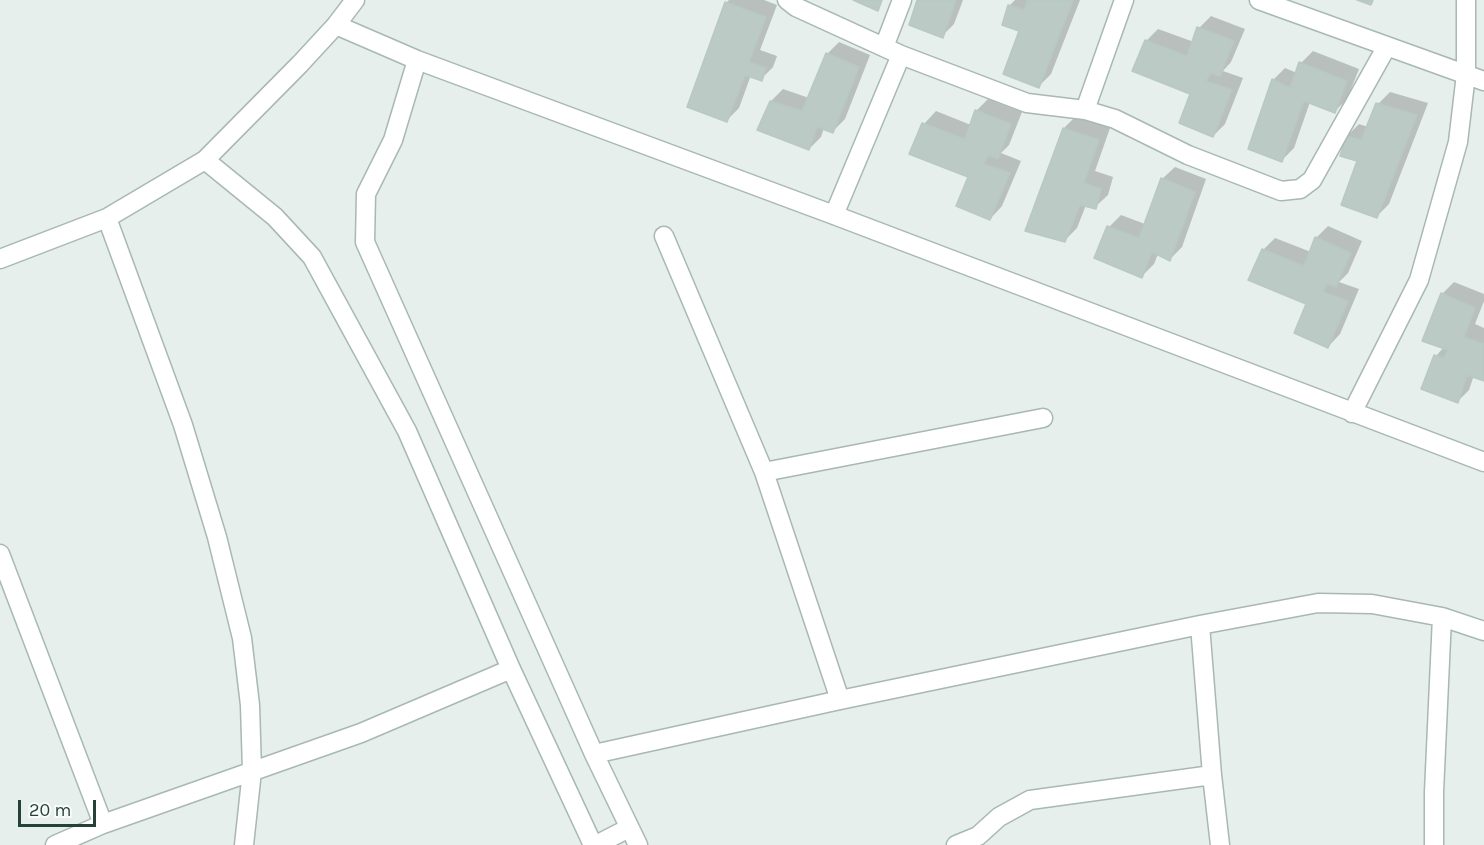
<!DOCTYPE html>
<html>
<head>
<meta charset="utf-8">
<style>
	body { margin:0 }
	#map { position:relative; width:1484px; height:845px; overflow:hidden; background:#e6efeb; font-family:Karla,sans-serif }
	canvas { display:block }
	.scale { position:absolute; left:18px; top:800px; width:78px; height:27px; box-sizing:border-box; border:3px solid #24423a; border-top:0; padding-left:8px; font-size:18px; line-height:21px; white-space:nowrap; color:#24423a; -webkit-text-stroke:4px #f7fbf9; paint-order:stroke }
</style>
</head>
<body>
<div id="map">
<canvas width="1484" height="845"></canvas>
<div class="scale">20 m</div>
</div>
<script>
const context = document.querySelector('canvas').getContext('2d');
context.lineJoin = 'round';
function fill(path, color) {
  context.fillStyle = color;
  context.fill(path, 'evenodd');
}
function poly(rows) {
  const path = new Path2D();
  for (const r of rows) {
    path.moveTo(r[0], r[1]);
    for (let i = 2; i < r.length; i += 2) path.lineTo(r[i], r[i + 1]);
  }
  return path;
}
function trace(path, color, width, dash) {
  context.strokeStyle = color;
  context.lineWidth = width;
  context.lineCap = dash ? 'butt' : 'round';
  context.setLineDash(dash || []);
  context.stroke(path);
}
fill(poly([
	[729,0,764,0,777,5,760,50,777,56,773,67,761,79,751,75,739,108,727,120,726,3],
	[919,0,963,0,954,24,942,36],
	[1015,0,1080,0,1051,74,1039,86,1021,30,1009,6],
	[1211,16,1245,29,1231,62,1223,71,1243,78,1225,124,1213,136,1192,93,1146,41,1158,29,1194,42,1199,28],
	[839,42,870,55,845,119,833,131,824,128,821,137,809,149,771,101,783,89,809,98,827,54],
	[1313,51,1359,69,1347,99,1335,111,1310,102,1294,148,1282,160,1273,80,1285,68,1297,73,1301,63],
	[1390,92,1428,103,1389,204,1377,216,1358,160,1347,136,1359,124,1368,127,1378,104],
	[988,99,1022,112,1009,145,1001,153,1021,161,1002,206,990,219,970,176,911,154,924,124,936,111,971,125,976,111],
	[1076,116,1110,128,1095,171,1113,177,1108,195,1095,207,1086,205,1077,228,1065,240,1027,230,1064,128],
	[1175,167,1206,179,1182,247,1170,259,1158,254,1154,264,1142,276,1109,227,1121,215,1145,224,1162,179],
	[1328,226,1362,241,1348,273,1339,282,1359,289,1340,334,1328,347,1308,303,1263,250,1275,238,1311,252,1316,238],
	[1454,282,1484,294,1484,301,1475,324,1484,328,1484,379,1474,375,1469,390,1457,402,1436,356,1444,347,1442,294]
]), '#0003');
const building = poly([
	[853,0,882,0,878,11,853,0],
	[917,0,956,0,943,38,909,25,917,0],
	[1028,0,1073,0,1039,88,1003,74,1019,31,1002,25,1008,5,1024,10,1028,0],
	[1357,0,1373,0,1371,5,1357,0],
	[725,2,766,17,749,62,766,68,762,81,745,75,727,122,687,107,725,2],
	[1197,27,1234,41,1220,76,1211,73,1206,81,1232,90,1213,137,1179,123,1190,94,1132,71,1145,40,1187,56,1197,27],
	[826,53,859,67,833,133,817,127,809,150,757,130,770,101,802,111,826,53],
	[1299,62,1347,81,1335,113,1304,101,1282,162,1248,149,1272,79,1290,88,1299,62],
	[1376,103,1417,115,1377,218,1341,205,1357,161,1340,156,1346,136,1361,140,1376,103],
	[975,110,1011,124,998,159,988,155,984,164,1010,173,990,220,956,206,968,177,909,154,922,123,965,139,975,110],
	[1063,128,1099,140,1084,183,1101,189,1096,209,1080,205,1065,242,1025,231,1063,128],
	[1161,178,1195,192,1170,261,1152,252,1142,278,1094,258,1107,226,1139,238,1161,178],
	[1315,237,1351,253,1336,287,1327,283,1323,292,1348,301,1328,348,1294,333,1306,304,1248,280,1262,249,1304,266,1315,237],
	[1441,293,1475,308,1464,337,1484,344,1484,381,1467,375,1458,403,1421,389,1434,355,1444,358,1448,350,1422,341,1441,293]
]);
fill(building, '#bbcac4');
trace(building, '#b8c9c2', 1.5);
const minor = poly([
	[787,0,796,7,901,55,1027,103,1085,110,1115,119,1188,155,1281,191,1300,189,1312,180,1387,46],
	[1259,0,1484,81],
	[336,25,417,60,834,215,1484,462],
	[884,47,902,0],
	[417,60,393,140,366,194,365,242,594,754,638,845],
	[1085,110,1124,0],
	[205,160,275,217,312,257,407,431,511,669,593,845],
	[834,215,901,55],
	[107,218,183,425,217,537,242,638,250,705,252,771,244,845],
	[664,236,764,472,840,700],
	[0,259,107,218,205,160,300,64,336,25,355,0],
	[1352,413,1419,280,1458,142,1466,74,1466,0],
	[764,472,1043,418],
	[0,554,103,824],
	[1200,625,1212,775,1220,845],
	[594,754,840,700,1200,625,1318,603,1372,604,1442,617,1484,631],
	[55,845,103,824,361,733,511,669],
	[596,845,629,828],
	[956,845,978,836,999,817,1030,800,1212,775],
	[1434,845,1434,792,1442,617]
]);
trace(minor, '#a8b8b2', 21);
trace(minor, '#fff', 18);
</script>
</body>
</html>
